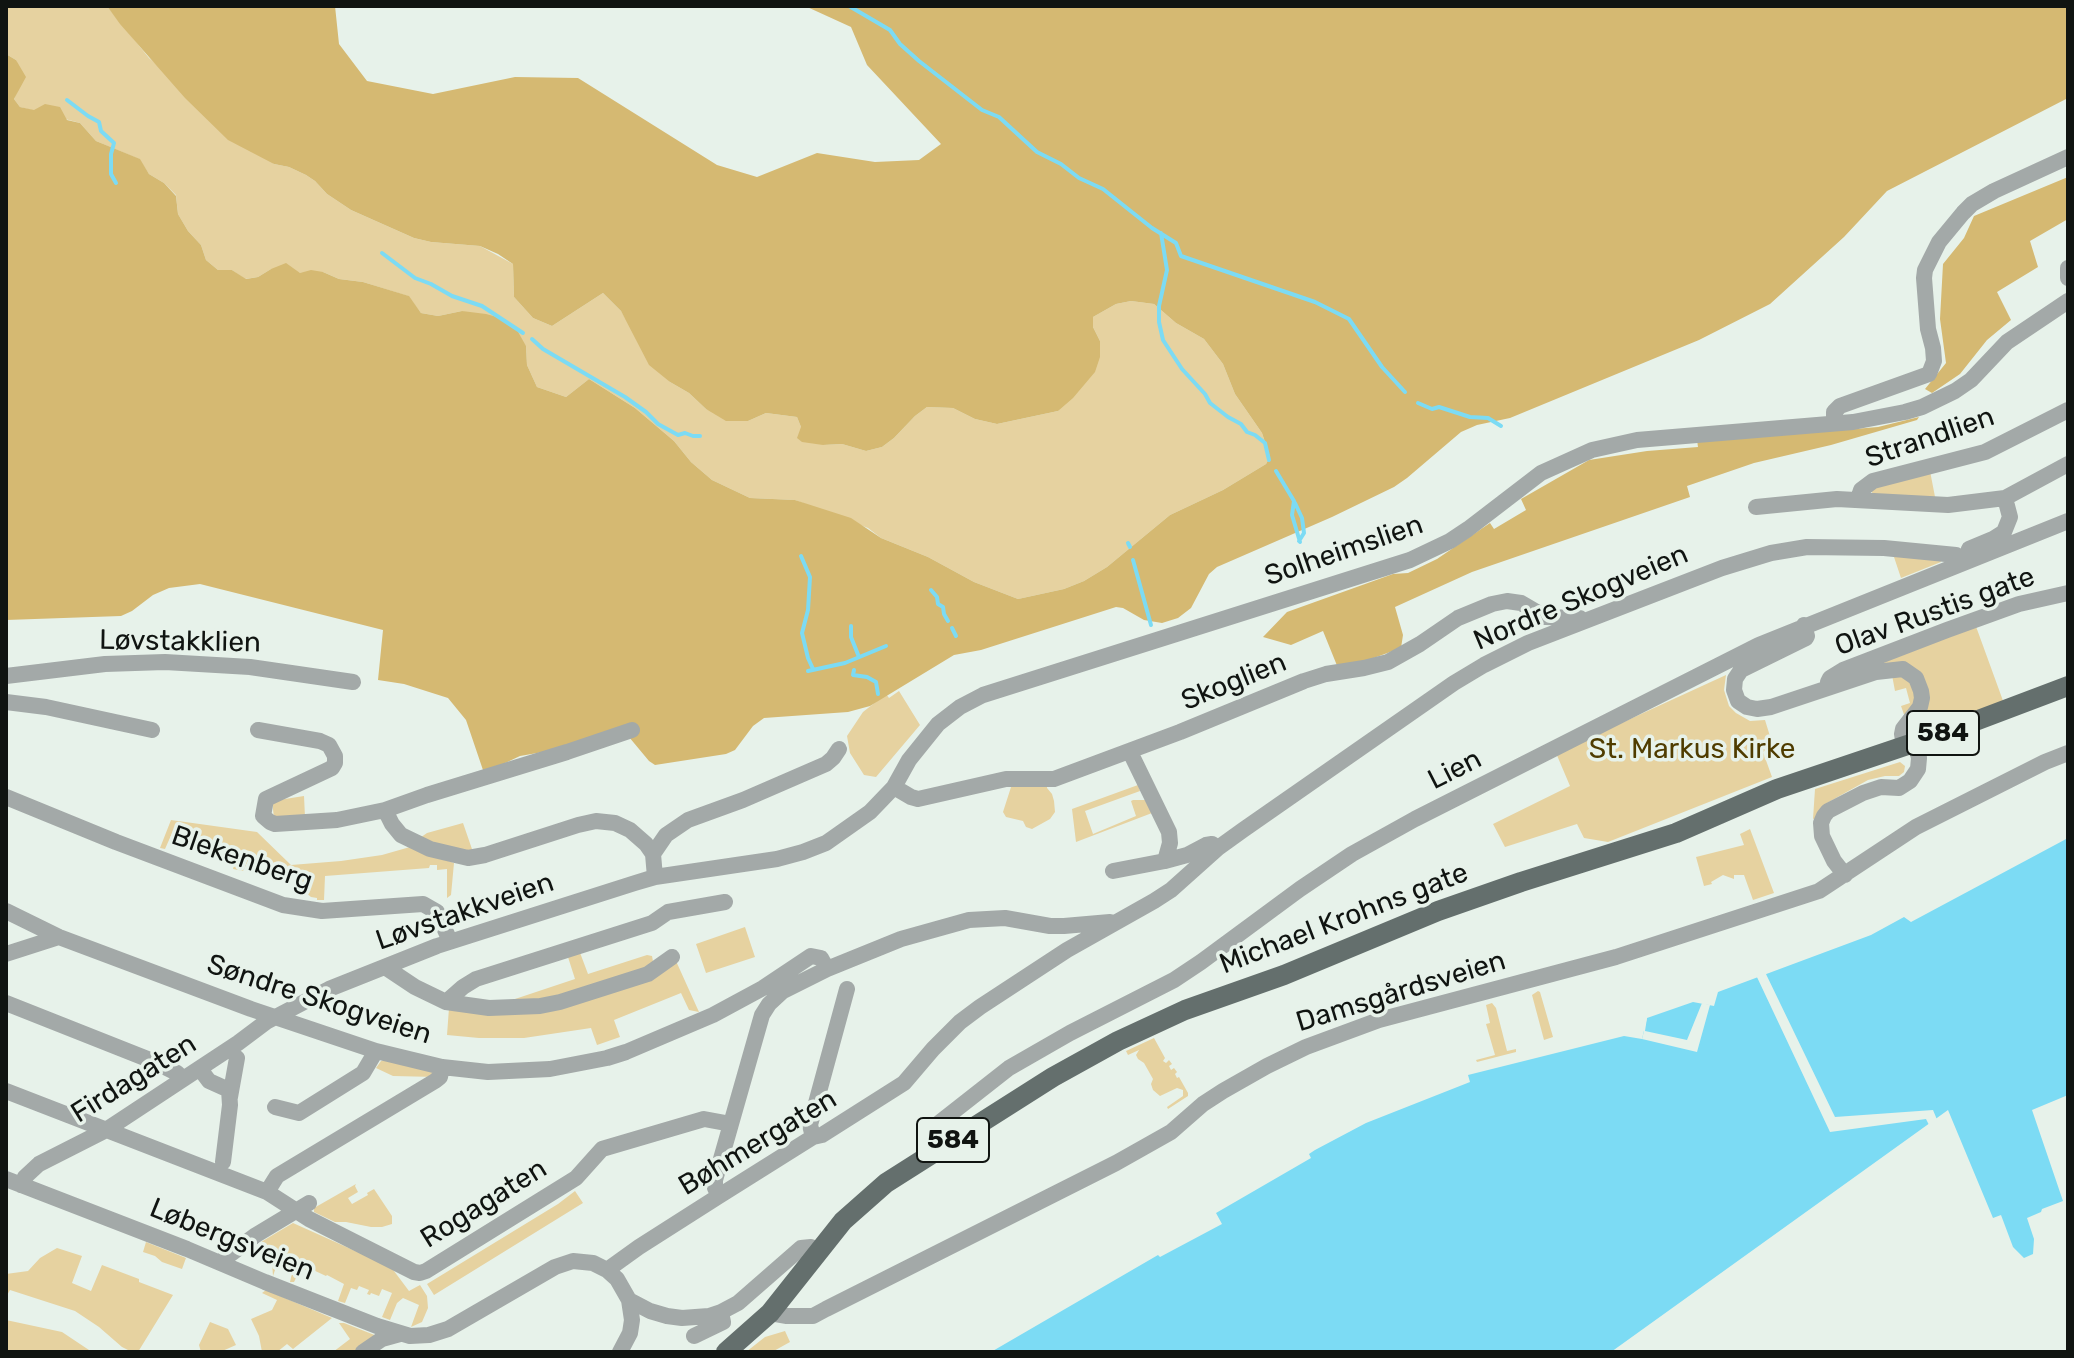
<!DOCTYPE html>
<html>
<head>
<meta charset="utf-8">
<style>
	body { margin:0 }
	#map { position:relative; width:2074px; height:1358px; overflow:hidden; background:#e7f2ea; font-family:Rubik,sans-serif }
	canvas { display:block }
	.frame { position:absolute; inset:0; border:8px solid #101411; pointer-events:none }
</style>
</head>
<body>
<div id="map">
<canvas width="2074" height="1358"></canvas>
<div class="frame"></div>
</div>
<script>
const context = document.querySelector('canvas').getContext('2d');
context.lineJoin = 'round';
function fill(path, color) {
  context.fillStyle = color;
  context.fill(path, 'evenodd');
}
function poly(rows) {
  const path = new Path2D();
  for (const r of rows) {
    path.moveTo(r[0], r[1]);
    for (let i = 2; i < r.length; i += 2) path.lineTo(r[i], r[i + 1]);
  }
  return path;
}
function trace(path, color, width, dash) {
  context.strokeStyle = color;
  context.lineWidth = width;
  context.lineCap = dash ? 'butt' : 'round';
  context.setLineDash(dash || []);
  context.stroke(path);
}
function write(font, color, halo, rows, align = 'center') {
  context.font = font + ' Rubik,sans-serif';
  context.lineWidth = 7;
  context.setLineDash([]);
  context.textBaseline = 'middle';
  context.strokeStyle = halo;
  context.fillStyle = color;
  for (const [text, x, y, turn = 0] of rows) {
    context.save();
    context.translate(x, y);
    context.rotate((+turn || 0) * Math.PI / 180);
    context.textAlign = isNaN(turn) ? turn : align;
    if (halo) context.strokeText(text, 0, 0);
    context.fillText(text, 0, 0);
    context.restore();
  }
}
fill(poly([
	[6,6,107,6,149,58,274,164,289,167,306,175,315,181,327,194,351,210,414,238,431,242,480,246,513,264,514,297,533,318,552,326,603,293,621,311,635,334,670,382,689,393,706,409,748,421,766,413,797,417,801,427,823,445,842,444,866,451,882,447,894,438,915,416,927,407,953,408,975,419,997,424,1058,411,1100,341,1093,327,1093,317,1116,304,1131,301,1154,304,1176,323,1204,339,1223,364,1235,394,1262,433,1270,457,1266,464,1223,490,1170,515,1107,567,1084,581,1064,589,1018,599,974,582,928,557,881,538,868,528,795,500,750,498,712,480,691,462,674,441,635,408,589,379,566,397,537,387,527,365,526,346,462,311,438,316,421,313,408,296,363,282,339,279,323,272,300,273,271,269,258,277,245,279,232,270,218,270,206,260,201,245,188,231,178,214,176,195,164,183,149,174,139,159,96,141,80,123,20,107,14,99,20,86,16,60,6,54],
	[1930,471,1936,502,1873,497,1871,487],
	[1893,554,1939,557,1941,562,1901,578],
	[1974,621,2006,709,1904,746,1907,723,1901,706,1910,703,1906,688,1895,691,1892,675,1871,660],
	[1726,675,1724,690,1729,706,1736,713,1750,721,1765,720,1773,746,1763,752,1772,777,1608,842,1584,838,1577,824,1505,847,1493,824,1570,786,1556,753],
	[899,691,920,725,876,777,864,775,850,753,847,736,863,712,886,694,889,698],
	[1900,762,1905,766,1904,772,1899,776,1885,776,1868,780,1827,803,1820,817,1813,819,1815,789],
	[1012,784,1047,784,1047,788,1052,794,1054,801,1055,812,1050,819,1032,829,1026,827,1023,821,1006,817,1003,812],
	[1138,785,1140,791,1085,811,1093,834,1136,816,1131,801,1133,800,1145,800,1152,813,1076,842,1072,809],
	[304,796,305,817,274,818,272,801],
	[171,820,257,832,291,865,341,861,382,855,410,847,454,863,451,895,447,898,447,869,437,870,437,865,430,865,429,868,325,876,324,900,317,900,317,898,311,897,305,892,307,886,298,877,275,867,249,859,243,871,233,869,237,852,201,837,198,840,173,831,165,849,160,848],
	[463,823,473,852,417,840,427,833],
	[1750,829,1774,893,1753,900,1744,875,1734,875,1734,879,1723,875,1711,882,1712,884,1704,886,1696,857,1744,845,1740,834],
	[745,927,755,957,706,973,696,944],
	[579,950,588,974,647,955,652,956,654,967,573,996,497,1005,575,979,567,954],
	[676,961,699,1012,689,1010,681,993,614,1020,620,1037,597,1045,591,1028,524,1038,479,1038,447,1035,449,1008,520,1010],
	[1538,991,1540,992,1553,1037,1544,1040,1532,995],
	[1492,1003,1496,1008,1507,1051,1516,1049,1516,1052,1477,1062,1476,1060,1495,1055,1486,1024,1490,1023,1486,1005],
	[1154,1038,1165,1058,1163,1061,1166,1063,1169,1060,1172,1064,1169,1066,1171,1070,1174,1068,1177,1072,1175,1074,1177,1078,1179,1077,1188,1093,1188,1096,1168,1109,1167,1107,1183,1096,1183,1090,1177,1088,1160,1096,1153,1090,1151,1084,1153,1079,1144,1063,1138,1059,1136,1055,1139,1050,1128,1055,1126,1051],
	[387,1059,437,1073,436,1077,393,1076,376,1068,381,1061],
	[356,1184,355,1186,358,1192,348,1198,352,1204,368,1195,367,1193,374,1189,392,1216,392,1224,382,1227,371,1227,346,1222,335,1222,314,1212,314,1208],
	[575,1191,583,1203,434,1295,427,1284,558,1204],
	[293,1223,391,1267,409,1291,420,1285,427,1296,428,1308,422,1322,411,1327,419,1305,403,1298,397,1303,390,1320,382,1317,392,1293,382,1289,379,1296,371,1293,370,1295,367,1294,369,1290,359,1286,357,1290,351,1288,345,1303,338,1301,344,1284,327,1275,326,1276,311,1269,309,1272,301,1268,294,1282,290,1282,292,1273,286,1270,288,1264,283,1262,281,1266,277,1264,273,1276,271,1247,261,1242],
	[146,1242,186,1258,182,1269,162,1262,155,1256,143,1252],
	[57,1248,82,1256,72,1283,91,1291,102,1265,139,1279,139,1282,173,1295,138,1352,132,1352,122,1347,99,1327,75,1311,10,1290,6,1297,6,1274,28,1271,40,1258],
	[266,1290,332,1318,293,1349,287,1344,277,1352,262,1352,259,1336,251,1319,272,1310,277,1300,262,1293],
	[6,1320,62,1332,92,1352,6,1352],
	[210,1322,228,1329,236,1345,220,1352,201,1352,199,1345],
	[339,1323,344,1323,377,1336,355,1352,333,1352,350,1339],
	[785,1331,790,1342,772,1352,746,1352,765,1337]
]), '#e6d2a0');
fill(poly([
	[107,6,335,6,339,44,367,81,433,94,515,77,578,78,717,165,757,177,817,153,875,162,919,160,941,144,867,65,851,27,805,6,2068,6,2068,98,1887,191,1844,237,1770,304,1699,340,1510,418,1477,425,1461,432,1407,478,1394,487,1332,517,1217,567,1209,574,1191,608,1178,618,1162,623,1144,620,1123,608,1116,607,981,650,954,655,870,706,848,712,764,718,753,726,735,750,726,754,655,765,649,761,629,737,520,756,484,773,466,720,448,698,404,684,378,680,383,630,200,584,169,588,153,595,132,611,121,616,6,620,6,54,16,60,26,77,14,99,20,107,34,110,45,104,60,107,67,120,80,123,96,141,140,159,149,174,164,183,176,196,178,214,188,231,201,245,206,260,218,270,232,270,246,279,258,277,271,269,286,263,300,273,311,270,323,272,339,279,363,282,409,296,421,313,438,316,462,311,486,314,504,319,517,330,526,346,527,365,537,387,566,397,589,379,635,408,674,441,691,462,712,480,750,498,795,500,851,518,881,538,928,557,974,582,1018,599,1064,589,1084,581,1107,567,1170,515,1223,490,1266,464,1270,457,1262,433,1235,394,1223,364,1204,339,1176,323,1154,304,1131,301,1116,304,1093,317,1093,327,1100,341,1100,357,1095,372,1073,398,1058,411,997,424,975,419,953,408,927,407,915,416,894,438,882,447,866,451,842,444,823,445,802,442,797,438,801,427,797,417,766,413,748,421,726,421,706,409,689,393,670,382,649,365,621,311,603,293,552,326,533,318,514,297,513,264,498,254,480,246,431,242,414,238,351,210,327,194,315,181,306,175,289,167,274,164,228,140,185,98,120,24],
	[2068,177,2068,219,2030,241,2038,267,1997,292,2011,320,1987,340,1960,374,1932,393,1925,389,1946,363,1940,319,1943,264,1964,238,1974,216],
	[1919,417,1917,420,1831,445,1754,463,1687,486,1690,497,1472,572,1395,607,1403,635,1401,648,1352,666,1338,668,1323,631,1291,645,1263,637,1287,612,1393,574,1408,573,1437,559,1490,523,1494,529,1526,510,1521,499,1589,460,1647,451,1698,447,1697,440,1772,436,1878,427]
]), '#d5b972');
fill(poly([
	[2068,838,2068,1095,2032,1110,2063,1201,2042,1209,2041,1212,2027,1218,2034,1239,2033,1254,2024,1258,2013,1247,2001,1215,1993,1218,1948,1110,1611,1352,991,1352,1158,1255,1160,1257,1222,1224,1216,1213,1311,1158,1309,1154,1315,1150,1366,1123,1470,1082,1468,1075,1624,1036,1642,1039,1647,1018,1693,1002,1714,1006,1718,992,1871,935,1904,917,1911,922]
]), '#7cdbf4');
fill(poly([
	[1765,972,1835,1117,1933,1110,1938,1122,1930,1127,1926,1119,1830,1132,1756,975],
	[1702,1003,1710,1005,1697,1052,1642,1039,1644,1031,1640,1030,1643,1019,1647,1018,1645,1031,1687,1040]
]), '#e7f2ea');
trace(poly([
	[849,6,890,30,900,44,919,61,982,110,999,117,1037,152,1061,164,1079,178,1103,189,1152,228,1176,243,1181,256,1315,302,1349,319,1382,367,1405,392],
	[67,100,88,116,99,122,101,131,114,143,111,154,111,174,116,183],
	[1161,233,1167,270,1159,306,1159,322,1163,340,1182,369,1205,394,1210,403,1228,417,1241,424,1247,432,1255,435,1265,443,1269,460],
	[382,253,415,278,431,284,452,296,482,306,523,333],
	[532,339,543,349,625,397,646,412,658,424,678,435,685,433,693,436,700,436],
	[1418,403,1432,409,1439,407,1470,417,1488,418,1501,426],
	[1276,471,1294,501,1292,515,1300,542],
	[1295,503,1302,518,1304,533,1299,541],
	[1128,543,1130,547],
	[801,556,810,577,808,610,802,633,808,658,813,669],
	[1133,560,1151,625],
	[931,590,937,597,938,604,943,607,944,614,948,621],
	[851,626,851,637,859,657],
	[952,628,956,636],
	[854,670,853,675,867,677,876,682,878,694],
	[808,671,845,663,886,646]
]), '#7cdbf4', 4);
trace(poly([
	[2068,268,2068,278],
	[1834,423,1834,412,1840,406,1929,374,1934,361,1933,348,1928,329,1924,278,1925,270,1939,242,1963,213,1972,204,1994,191,2068,157],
	[1858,499,1861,490,1873,481,1985,452,2068,410],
	[1756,507,1837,499,1948,505,2005,498,2068,464],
	[1804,625,1807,636,1806,638,1741,670,1735,679,1734,690,1738,701,1747,707,1757,709,1771,707,1876,672,1903,669,1916,678,1921,691,1922,698,1920,707,1903,729,1902,734,1904,746],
	[6,676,105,664,165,662,250,667,353,682],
	[1828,682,1830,678,1843,670,1947,630,2019,604,2068,593],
	[6,702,46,707,152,730],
	[258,730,320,741,329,745,335,756,335,763,332,768,266,799,263,816,270,822,275,824,337,820,385,810,427,795,567,752,632,730],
	[1132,756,1169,832,1170,843,1165,861,1187,855,1206,845,1212,844,1218,848],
	[894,787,911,797,918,799,1006,779,1054,779,1180,732,1304,681,1326,674,1364,668,1388,662,1420,644,1458,618,1492,604,1507,601,1521,603,1545,617,1580,618],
	[6,797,116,842,283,905,322,911,423,904,437,912,450,941],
	[385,810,392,824,401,835,430,849,468,858,485,855,578,825,596,821,615,823,630,830,646,844,653,854,655,877],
	[653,854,666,835,688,820,743,800,826,764,833,758,839,749],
	[1113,871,1165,861],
	[1845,875,1834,861,1822,836,1821,823,1824,816,1828,811,1863,793,1881,787,1899,788,1910,781,1918,769,1919,758,1915,742],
	[6,911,59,937,251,1009,376,1051,442,1067,488,1072,550,1069,607,1058,626,1052,713,1015,763,988,811,956,821,958,827,969,901,939,969,920,1005,918,1050,926,1064,926,1110,922],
	[6,954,59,937],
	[385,967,415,987,446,1002,463,987,476,979,652,923,668,912,725,902],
	[446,1002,489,1008,540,1006,560,1002,648,974,672,957],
	[6,1003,155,1062,177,1073,183,1079],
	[200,1069,209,1081,229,1090,230,1105,223,1162],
	[6,1091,267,1192,309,1219,414,1272,420,1273,426,1271,576,1178,602,1149,704,1119,731,1124],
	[230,1097,237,1058],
	[275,1107,299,1113,363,1073,376,1051],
	[813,1137,810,1125,847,989],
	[935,1151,927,1137,930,1130,1009,1068,1070,1033,1174,980,1201,962,1300,889,1352,854,1415,819,1759,645,2068,521],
	[6,1179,187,1249,265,1282,377,1326,410,1336,429,1335,448,1329,555,1267,573,1261,593,1263,607,1270,617,1279,629,1300,632,1320,630,1333,620,1352],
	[21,1185,25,1177,39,1164,106,1130,238,1043,266,1022,329,989,437,946,635,883,655,877,777,859,803,852,826,843,870,812,894,787,909,760,938,724,960,707,983,695,1410,560,1450,541,1468,529,1541,473,1592,450,1637,440,1853,422,1905,412,1922,407,1955,391,1971,380,2007,342,2068,301],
	[267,1192,277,1176,435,1081,440,1077,442,1067],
	[719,1196,715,1188,715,1180,762,1015,769,1004,783,991,827,969],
	[220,1262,256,1235,309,1203],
	[607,1270,639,1247,719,1196,813,1137,822,1135,904,1083,933,1049,960,1022,980,1007,1067,950,1154,901,1171,890,1218,848,1243,830,1454,683,1484,665,1528,643,1722,568,1771,553,1807,547,1884,548,1956,555,1964,562,1969,549,1993,539,2004,532,2010,517,2005,498],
	[629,1300,650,1311,667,1316,682,1318,709,1316,721,1312,738,1303,801,1248,811,1247,820,1251],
	[770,1313,787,1316,813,1316,826,1309,1116,1163,1171,1132,1203,1104,1223,1091,1267,1066,1306,1047,1379,1020,1616,957,1819,891,1916,827,2045,762,2068,753],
	[694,1336,723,1322,721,1312],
	[363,1352,382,1339,400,1334]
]), '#a3a9a8', 16);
trace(poly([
	[726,1352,770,1313,843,1221,886,1183,1053,1077,1118,1041,1185,1010,1284,975,1438,911,1521,882,1676,833,1777,789,1949,731,2068,686]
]), '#646f6d', 20);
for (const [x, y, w] of [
	[1943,733,72],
	[953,1140,72]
]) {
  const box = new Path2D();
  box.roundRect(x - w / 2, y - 22, w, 44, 6);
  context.fillStyle = '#e7f2ea';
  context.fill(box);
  trace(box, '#101411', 2);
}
write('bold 26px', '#101411', null, [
	["584",1943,733],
	["584",953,1140]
]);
write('28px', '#101411', '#e7f2ea', [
	["Strandlien",1930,438,-19],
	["Solheimslien",1344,551,-19],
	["Nordre Skogveien",1581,598,-23],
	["Olav Rustis gate",1935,612,-20],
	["Løvstakklien",180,642,1],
	["Skoglien",1234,682,-22],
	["Lien",1455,770,-27],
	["Blekenberg",242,859,19],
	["Løvstakkveien",465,912,-19],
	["Michael Krohns gate",1344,919,-21],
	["Damsgårdsveien",1401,992,-17],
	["Søndre Skogveien",319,1000,18],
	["Firdagaten",134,1079,-32],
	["Bøhmergaten",758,1143,-31],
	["Rogagaten",484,1204,-32],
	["Løbergsveien",232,1240,22]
]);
write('28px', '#4f3c00', '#e7f2ea', [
	["St. Markus Kirke",1692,750]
]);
</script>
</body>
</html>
